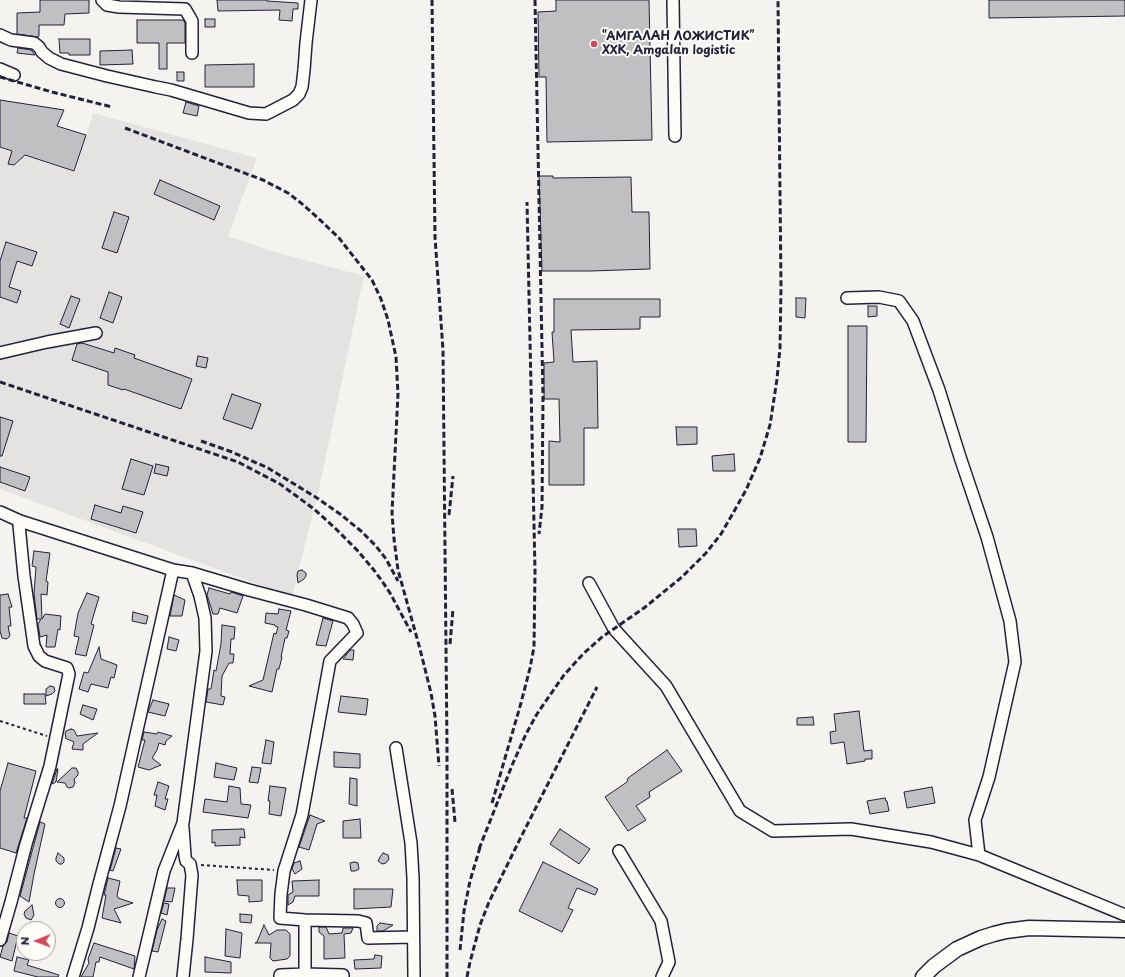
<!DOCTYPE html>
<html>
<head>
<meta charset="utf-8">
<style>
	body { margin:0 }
	#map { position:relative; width:1125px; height:977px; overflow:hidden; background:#f4f3ef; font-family:"Playpen Sans",sans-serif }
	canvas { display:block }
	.north { position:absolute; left:16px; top:921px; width:40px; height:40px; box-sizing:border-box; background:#fdfcf7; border:1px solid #a5a5ac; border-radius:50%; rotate:269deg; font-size:11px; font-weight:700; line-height:16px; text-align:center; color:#22223b }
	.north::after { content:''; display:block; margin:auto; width:14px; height:18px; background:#d1495b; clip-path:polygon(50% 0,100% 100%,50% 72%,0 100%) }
</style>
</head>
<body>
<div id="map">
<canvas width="1125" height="977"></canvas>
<div class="north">N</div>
</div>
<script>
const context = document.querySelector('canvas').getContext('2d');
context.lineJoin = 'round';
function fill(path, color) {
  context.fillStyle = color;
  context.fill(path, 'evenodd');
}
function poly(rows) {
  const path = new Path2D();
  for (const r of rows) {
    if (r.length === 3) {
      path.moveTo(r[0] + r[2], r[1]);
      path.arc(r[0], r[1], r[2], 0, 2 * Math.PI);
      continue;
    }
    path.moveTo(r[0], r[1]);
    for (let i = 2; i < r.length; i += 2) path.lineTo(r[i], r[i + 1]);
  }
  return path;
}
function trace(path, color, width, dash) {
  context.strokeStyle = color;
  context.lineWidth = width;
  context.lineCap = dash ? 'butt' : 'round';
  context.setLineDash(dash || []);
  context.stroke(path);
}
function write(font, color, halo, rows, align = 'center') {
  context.font = font + ' "Playpen Sans",sans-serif';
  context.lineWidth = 4;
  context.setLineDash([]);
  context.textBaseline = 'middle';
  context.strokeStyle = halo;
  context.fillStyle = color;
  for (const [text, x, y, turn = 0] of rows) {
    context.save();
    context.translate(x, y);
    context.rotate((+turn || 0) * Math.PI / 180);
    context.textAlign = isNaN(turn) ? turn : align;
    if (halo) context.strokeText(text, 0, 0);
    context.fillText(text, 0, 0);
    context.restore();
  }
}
fill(poly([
	[93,113,257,158,228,236,271,251,364,276,317,498,300,564,297,575,297,578,292,597,0,489,0,148,75,172]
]), '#e4e3e2');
const building = poly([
	[40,0,89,0,89,13,65,14,64,25,39,25,39,36,37,37,17,34,17,13,40,12,40,0],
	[217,0,267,0,267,1,298,3,298,9,293,9,292,21,279,20,280,10,218,11,217,0],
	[556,0,649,0,652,140,547,142,546,77,539,77,538,12,556,11,556,0],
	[989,0,1125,0,1125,16,989,18,989,0],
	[205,19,215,19,215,27,205,27,205,19],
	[137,20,183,20,185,23,185,43,167,43,167,69,159,69,159,43,137,43,137,20],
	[59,39,90,39,90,55,69,55,69,53,60,53,59,39],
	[18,48,31,50,35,55,17,53,18,48],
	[132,50,133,64,100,65,100,51,132,50],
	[254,64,254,87,205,87,205,65,254,64],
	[177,72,184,72,184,81,177,81,177,72],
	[0,100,64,110,57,126,86,135,74,171,25,155,14,165,8,164,12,151,0,147,0,100],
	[186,102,199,106,197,116,183,113,186,102],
	[539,176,553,176,553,178,631,177,632,212,649,212,650,269,591,271,542,271,539,176],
	[160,180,220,206,214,220,154,194,160,180],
	[114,212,129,217,117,253,102,248,114,212],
	[6,242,37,252,32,266,17,261,9,287,21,291,17,303,0,297,0,261,6,242],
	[109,292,122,297,113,323,100,318,109,292],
	[71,296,80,299,69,328,60,324,71,296],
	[796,298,806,298,805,318,796,317,796,298],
	[554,299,660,299,660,317,640,317,640,329,571,330,573,362,597,361,598,428,584,428,584,485,549,485,549,441,560,442,559,399,544,399,544,363,554,362,552,332,554,332,554,299],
	[868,306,877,306,877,316,868,317,868,306],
	[848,326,867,326,866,442,848,442,848,326],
	[82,343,114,353,115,348,135,355,134,358,192,379,181,409,124,389,123,390,108,385,108,372,72,360,77,344,82,343],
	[198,356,208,358,206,368,196,366,198,356],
	[232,394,261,404,252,429,223,419,232,394],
	[0,417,13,421,2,456,0,456,0,417],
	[676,427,697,427,697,444,677,445,676,427],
	[734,454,735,471,713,471,712,456,734,454],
	[131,459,153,466,144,495,122,489,131,459],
	[156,464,169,467,167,476,154,473,156,464],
	[0,467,30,477,25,491,0,482,0,467],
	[95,505,121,513,123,506,143,512,136,533,91,519,95,505],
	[678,529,696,529,697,546,679,547,678,529],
	[34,551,50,553,46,581,48,582,47,595,41,594,42,619,45,614,61,616,60,630,58,629,55,647,46,647,47,635,40,637,38,624,41,619,37,619,34,593,36,567,32,566,34,551],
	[302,570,306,573,306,576,304,579,298,583,297,575,298,571,302,570],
	[209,588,230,594,231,592,243,596,237,613,220,608,218,614,213,614,207,595,209,588],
	[87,593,99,597,91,624,94,625,86,656,75,654,79,637,74,636,78,613,87,593],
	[8,594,12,607,9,607,11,626,8,626,10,636,8,638,6,639,2,638,0,631,0,595,8,594],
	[174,595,185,600,182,616,170,616,174,595],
	[279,609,291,611,286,630,289,631,287,638,285,638,281,657,282,657,279,669,277,669,272,692,249,686,263,680,274,633,276,634,278,627,275,626,275,625,265,623,266,613,278,614,279,609],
	[133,612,148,616,146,624,132,621,133,612],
	[323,618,333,621,326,646,316,645,323,618],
	[222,625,235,627,234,639,231,639,230,654,234,654,233,663,229,663,222,676,221,696,225,697,223,705,206,702,208,689,211,689,214,670,216,671,221,644,222,625],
	[169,637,179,640,176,651,167,649,169,637],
	[99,647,101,659,117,665,114,678,111,677,108,688,91,684,88,692,79,689,84,672,88,673,99,647],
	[350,650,354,650,353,660,343,659,350,650],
	[50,686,54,687,55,691,52,694,46,696,46,689,50,686],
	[24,694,45,694,46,704,24,704,24,694],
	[341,696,368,699,366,715,338,712,341,696],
	[153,700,169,704,165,716,148,712,153,700],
	[83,705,97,709,93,720,80,714,83,705],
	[859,711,864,751,872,750,872,759,865,759,865,761,847,764,844,742,831,744,830,732,836,731,834,714,859,711],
	[813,717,814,725,797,725,797,718,813,717],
	[71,729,74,730,77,736,98,733,83,744,83,750,72,749,74,742,65,738,66,737,65,734,66,731,71,729],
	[144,732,157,734,158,732,172,736,166,741,165,745,159,743,157,750,152,758,161,765,149,770,138,767,145,740,142,740,144,732],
	[266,740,274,742,271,764,262,763,266,740],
	[667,750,682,771,649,792,650,797,636,806,646,820,628,831,605,797,627,782,628,778,667,750],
	[334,752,360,754,360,768,334,767,334,752],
	[8,763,36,771,24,818,27,818,16,853,0,848,0,791,8,763],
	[216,763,237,768,234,780,214,777,216,763],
	[252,767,261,768,258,783,249,782,252,767],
	[72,768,76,768,78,772,78,775,74,779,75,783,73,787,69,788,67,787,65,783,57,782,72,768],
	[57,769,58,769,56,782,52,784,57,769],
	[350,778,357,779,357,806,349,804,350,778],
	[158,782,169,786,165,799,168,799,165,810,155,806,157,795,154,795,158,782],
	[229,786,240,788,241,804,251,805,248,818,203,812,205,799,227,802,229,786],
	[270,786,286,788,281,816,269,814,270,801,268,801,270,786],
	[932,787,935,803,907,808,904,792,932,787],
	[885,798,886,801,887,801,889,811,870,814,867,801,885,798],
	[310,815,325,821,317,824,309,850,299,847,310,815],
	[360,819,361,838,343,838,343,821,360,819],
	[40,822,45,824,34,874,29,902,20,896,40,822],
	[241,829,244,829,245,838,240,837,240,845,215,846,215,842,212,843,212,830,241,829],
	[560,829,590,849,579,864,550,844,560,829],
	[116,848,121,849,113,871,110,870,116,848],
	[58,853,64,858,64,862,62,864,59,864,56,861,56,858,58,853],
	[383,853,388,855,389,859,386,863,382,864,378,861,380,857,383,853],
	[300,861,302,869,295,874,292,869,294,863,300,861],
	[354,862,358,863,359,869,355,871,351,871,350,863,354,862],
	[543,862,598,889,595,895,577,888,568,908,573,910,562,932,519,911,543,862],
	[108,878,120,881,117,896,118,898,133,903,114,909,121,923,102,918,106,895,104,895,108,878],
	[237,880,262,880,262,901,249,902,249,896,238,895,237,880],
	[319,880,319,896,295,896,293,902,288,905,288,895,293,892,292,881,319,880],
	[167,888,175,888,172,902,164,901,167,888],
	[354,889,393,889,391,907,354,909,354,889],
	[60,903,4.5],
	[164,903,169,904,167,915,161,913,164,903],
	[32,905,34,915,31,920,26,918,24,914,25,911,32,905],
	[240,914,252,915,251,923,240,922,240,914],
	[162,919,166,921,158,952,152,951,157,930,162,919],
	[380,923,393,925,383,931,377,931,377,926,380,923],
	[264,925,269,935,277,930,286,930,290,934,290,956,287,959,273,961,270,958,271,943,255,943,257,942,264,925],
	[319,927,326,927,329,934,342,933,343,928,353,928,351,933,344,934,345,958,324,959,324,936,319,932,319,927],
	[226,929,242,933,240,958,225,956,226,929],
	[9,933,18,936,12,961,0,957,3,946,7,942,9,933],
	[94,943,135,956,134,969,100,957,99,962,96,962,93,977,81,977,89,963,88,959,94,943],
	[375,955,382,956,381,968,355,969,354,960,374,959,375,955],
	[17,957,29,960,27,965,59,975,58,977,38,977,14,971,17,957],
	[205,957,231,962,231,973,205,972,205,957]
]);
fill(building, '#c0bfc2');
trace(building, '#22223b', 1);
const minor = poly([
	[102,0,107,5,119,7,185,9,192,21,192,53],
	[673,0,675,136],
	[0,35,11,40,34,43,39,47,42,52,49,58,61,64,107,76,156,87,171,90,249,113,266,114,293,100,299,94,302,87,304,70,306,43,311,0],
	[0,69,14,75],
	[847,298,879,297,899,301,913,321,939,390,960,457,987,537,1010,621,1015,662,989,777,975,820,979,855],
	[0,353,47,342,96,333],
	[0,512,20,521,173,570,192,573,249,590,306,605,348,618,353,624,357,633,330,661,302,815,284,871,281,894,280,918,305,920,358,921,366,923,368,938,413,937],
	[589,583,614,629,666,686,740,811,773,831,851,829,931,842,979,855,1125,915],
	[396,748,411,843,413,878,414,977],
	[619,851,661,921,669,962,662,977],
	[0,940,11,902,26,844,50,766,69,674,67,668,45,661,39,656,34,646,24,576,19,525,20,521],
	[305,974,343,975,343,977],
	[73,977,88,928,99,884,120,806,173,570],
	[139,977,164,871,183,823,206,651,205,618,200,596,192,573],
	[183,977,187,939,192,875,190,864,186,861,185,856,183,828],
	[280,977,280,975,305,974,305,920]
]);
const major = poly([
	[923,977,934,966,957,949,981,938,994,934,1006,931,1029,928,1125,930]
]);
trace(minor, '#22223b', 14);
trace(major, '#22223b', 17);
trace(poly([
	[0,721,47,736],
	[201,865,274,870]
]), '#22223b', 2, [3, 3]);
trace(minor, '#fdfcf7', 11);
trace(major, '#fdfcf7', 14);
trace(poly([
	[432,0,435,237,443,350,447,747,447,977],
	[535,0,543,397,542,507,539,534],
	[0,77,52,92,112,107],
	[125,128,263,180,288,193,301,203,318,218,339,238,372,280,381,299,388,320,396,357,398,394,392,513,394,539,398,570,420,649,431,693,435,716,439,766],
	[0,382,238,462,280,484,314,509,336,529,357,550,373,569,382,581,390,593,411,632],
	[201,441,232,452,268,468,317,498,340,514,361,531,376,546,386,559,398,581],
	[449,515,453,476],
	[450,644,453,609],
	[452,789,455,822],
	[492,803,521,703,530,668,534,647,535,571,527,202],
	[479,849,513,763,526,734,537,714,550,695,564,675,584,653,602,637,644,608,682,577,706,553,721,534,732,515,746,490,760,458,770,425,777,379,780,348,781,287,778,0],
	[460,950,464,911,470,881,481,844],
	[467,977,470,962,480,925,489,902,521,837,597,687]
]), '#22223b', 3, [6, 3]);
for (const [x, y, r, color] of [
	[594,44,4,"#d1495b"]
]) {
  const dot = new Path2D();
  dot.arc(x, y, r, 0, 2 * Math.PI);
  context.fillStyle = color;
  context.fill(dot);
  trace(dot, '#fdfcf7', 1.5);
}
write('bold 12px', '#22223b', '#fdfcf7', [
	["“АМГАЛАН ЛОЖИСТИК”",602,37],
	["ХХК, Amgalan logistic",602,51]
], 'left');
</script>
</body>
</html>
